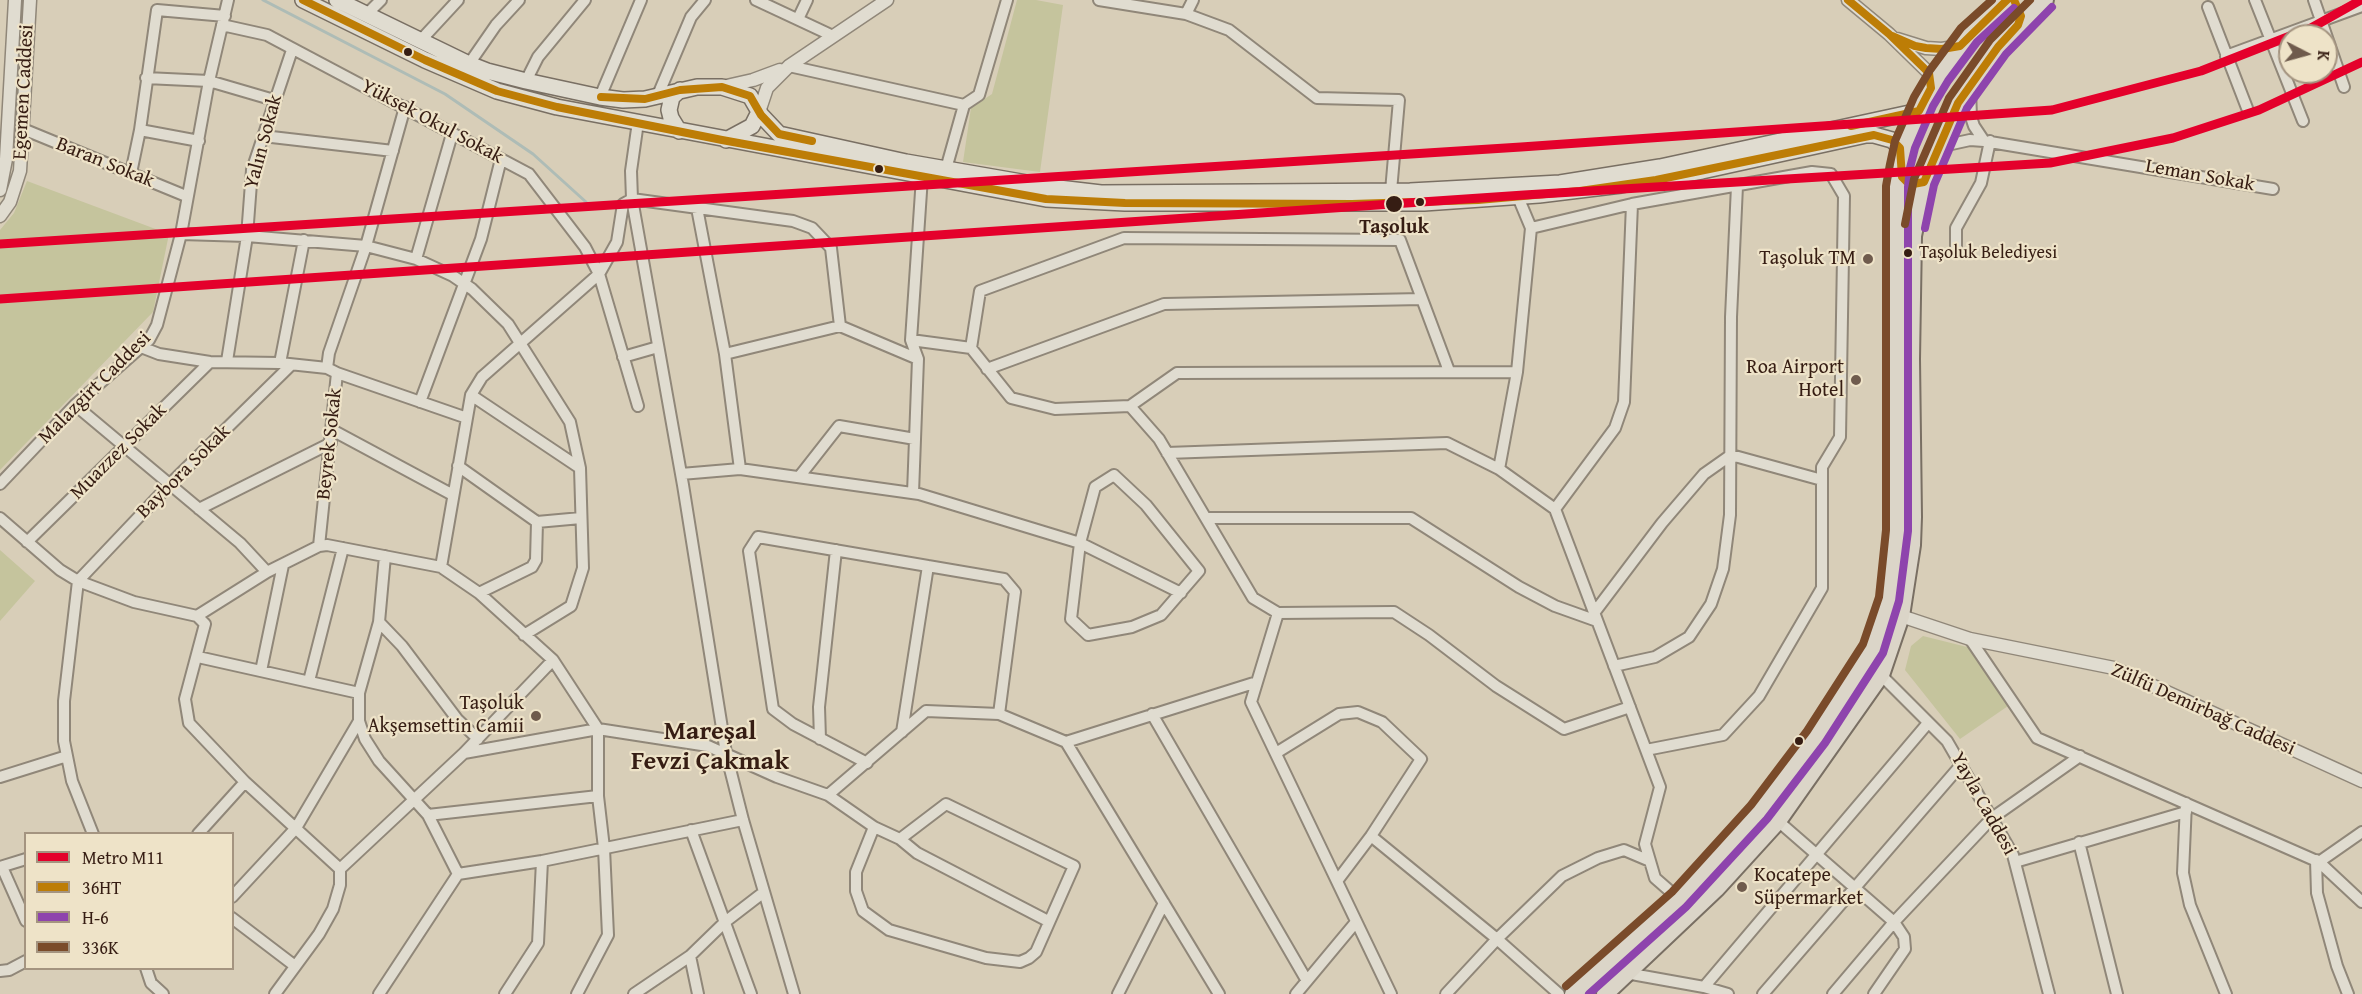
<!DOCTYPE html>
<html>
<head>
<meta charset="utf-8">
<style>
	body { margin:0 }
	#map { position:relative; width:2362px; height:994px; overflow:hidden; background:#d8ceb8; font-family:"Gentium Book Plus",serif }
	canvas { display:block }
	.legend { position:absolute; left:24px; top:832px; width:210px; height:138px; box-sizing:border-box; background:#eee3c8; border:2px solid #a49480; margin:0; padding:8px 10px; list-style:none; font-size:18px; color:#361d13 }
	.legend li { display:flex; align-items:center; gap:12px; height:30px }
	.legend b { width:30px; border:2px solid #a49480 }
	.north { position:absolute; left:2278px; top:24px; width:60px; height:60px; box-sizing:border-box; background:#eee3c8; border:2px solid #a49480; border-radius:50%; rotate:96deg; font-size:16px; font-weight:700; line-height:24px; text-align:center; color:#361d13 }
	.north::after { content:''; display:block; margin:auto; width:21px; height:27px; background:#6f5b4d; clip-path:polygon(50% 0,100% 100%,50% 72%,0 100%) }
</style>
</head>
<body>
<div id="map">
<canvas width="2362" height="994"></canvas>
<ul class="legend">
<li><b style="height:8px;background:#e4002b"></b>Metro M11</li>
<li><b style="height:8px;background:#bd7d06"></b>36HT</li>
<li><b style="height:8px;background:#8e44ad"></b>H-6</li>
<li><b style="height:8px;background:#7a4b2a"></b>336K</li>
</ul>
<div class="north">K</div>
</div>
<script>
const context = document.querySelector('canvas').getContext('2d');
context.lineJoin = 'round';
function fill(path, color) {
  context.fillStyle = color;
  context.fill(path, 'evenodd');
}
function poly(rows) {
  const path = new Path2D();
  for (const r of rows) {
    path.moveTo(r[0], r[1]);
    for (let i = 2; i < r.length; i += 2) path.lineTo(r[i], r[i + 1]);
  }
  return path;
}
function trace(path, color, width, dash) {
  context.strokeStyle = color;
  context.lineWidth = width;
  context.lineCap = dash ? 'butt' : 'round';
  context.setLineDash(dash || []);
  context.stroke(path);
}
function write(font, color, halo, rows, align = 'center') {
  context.font = font + ' "Gentium Book Plus",serif';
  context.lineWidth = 4.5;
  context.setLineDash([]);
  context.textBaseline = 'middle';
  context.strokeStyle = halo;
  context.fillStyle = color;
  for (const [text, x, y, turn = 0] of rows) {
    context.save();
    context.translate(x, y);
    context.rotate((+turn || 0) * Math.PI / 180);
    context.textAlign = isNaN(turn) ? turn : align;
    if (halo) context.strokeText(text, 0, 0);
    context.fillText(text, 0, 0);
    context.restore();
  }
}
fill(poly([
	[1017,0,1036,0,1063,5,1040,172,963,162,971,108,992,94],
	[27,181,169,234,153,312,0,470,0,230,14,213],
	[0,550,35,581,0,621],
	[1923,636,1971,648,2008,706,1960,739,1905,670,1911,646]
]), '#c5c49d');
trace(poly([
	[263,0,445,94,533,154,586,202]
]), '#aebcb6', 3);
const minor = poly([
	[756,0,833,36],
	[1099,0,1186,14,1229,30,1317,98,1399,100,1391,191],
	[2255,0,2303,121],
	[2314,0,2344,87],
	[2208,7,2247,108],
	[367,14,381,0],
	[1186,14,1193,0],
	[798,19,807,0],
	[222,25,267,35,529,174,585,247,599,274,638,406],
	[421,40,458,0],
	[2226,56,2362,6],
	[469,64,496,25,519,0],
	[789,66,964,105],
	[146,78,209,81,274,100],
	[526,81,538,57,585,0],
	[1970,88,1971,117,1974,126,1984,141],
	[658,95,691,17,705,0],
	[600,97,641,0],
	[638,122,631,171,632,199,683,485,726,753,743,820,794,994],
	[23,129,186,196],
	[140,130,199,141],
	[263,136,393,151],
	[1938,147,1970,140,1984,141,2273,189],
	[946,169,964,105,979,95,1007,0],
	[131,173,140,130,157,10,225,16],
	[1519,191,1518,197,1531,228,1517,372,1499,469,1555,509,1660,787,1645,844,1655,878,1679,899],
	[697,208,725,354,740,469],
	[1531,228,1632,204,1812,172,1831,174,1844,196,1840,437,1822,467,1822,588,1759,696,1723,735,1646,750],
	[181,234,247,236,366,246,416,259,453,276,472,289,508,324,570,422,580,468,583,568,571,606,524,635],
	[1956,247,1956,228,1981,183,1990,141],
	[416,259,452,134],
	[911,340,971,348],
	[141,347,159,354,210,362,280,363,327,368],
	[725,354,840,326,918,359],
	[623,357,658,347],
	[227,361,247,236,252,170,292,50],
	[280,363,304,240],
	[987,369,1164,304,1422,299],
	[337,373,467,418],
	[471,395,580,468],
	[420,402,481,239,501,159],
	[75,405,240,543,267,572],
	[1130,406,1177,373,1517,372],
	[332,430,453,495],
	[1167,453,1447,443,1499,469],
	[458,466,537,522,581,518],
	[681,474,740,469,919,494,1080,543,1181,593],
	[1114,475,1146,505,1199,571,1161,615,1132,627,1088,635,1071,619,1080,543,1095,487,1114,475],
	[799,477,839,426,915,439],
	[0,484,75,405,149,340,157,325,181,234,209,81,228,0],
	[913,493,918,359,911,340,922,177],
	[199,509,331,443],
	[1555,509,1615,428,1624,402,1632,204],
	[0,518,60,570,78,581,134,602,197,616,205,624,185,699,189,723,245,782,340,869],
	[1207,518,1411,518,1519,587,1555,606,1597,621],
	[27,542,210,362],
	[319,546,337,373,327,368,329,353,366,246,405,107],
	[441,567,471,395,482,377,599,274,617,242,623,204,632,199,793,221,812,228,831,248,840,326],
	[479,593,532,567,536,560,537,522],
	[1278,613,1394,612,1429,635,1496,686,1564,729,1630,707],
	[1594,613,1662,523,1704,474,1731,455,1822,480],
	[197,616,267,572,319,546,327,545,441,567,479,593,553,660,598,729,598,796,604,848,608,935,577,994],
	[379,622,402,646,457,719,478,739],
	[1970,639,2037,738,2319,862,2362,902],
	[198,657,359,693],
	[1614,666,1655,657,1689,637,1711,604,1723,569,1730,515,1731,317,1737,186],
	[261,671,283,565],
	[1881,675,1947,741,2013,855,2049,994],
	[309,681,343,548],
	[1152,714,1307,981],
	[902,732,928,566],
	[820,739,819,707,836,550],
	[1066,742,1219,994],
	[464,753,598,729,708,746,777,777,828,795,874,827,900,839,917,853,1048,921],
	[1276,753,1339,714,1358,712,1382,722,1421,759,1371,836,1337,881],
	[867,763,793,724,773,709,749,551,758,537,1004,579,1015,592,999,714],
	[0,777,67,756],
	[828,795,926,711,999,714,1066,742,1257,682],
	[2186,803,2183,873,2190,905,2226,994],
	[428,815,598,796],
	[1778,821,1894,922,1904,937,1905,949,1874,994],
	[874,827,856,872,856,891,863,911,889,930,986,958,1020,962,1029,958,1036,952,1074,866,946,804,900,839],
	[691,830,751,994],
	[93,834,72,781,64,741,64,701,78,581,170,484,291,365],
	[198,834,245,782],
	[1371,836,1497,939,1559,994],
	[2079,842,2117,994],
	[2316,860,2317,893,2337,966,2348,994],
	[2015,862,2186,812],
	[2319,862,2362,832],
	[0,867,26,859],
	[2,867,26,921],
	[458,874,542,861,743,820],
	[232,897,296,828,359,721],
	[232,918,295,966],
	[690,956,698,994],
	[146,968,151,983,163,994],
	[0,971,9,970,26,961],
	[1626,973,1704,987,1728,994],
	[1704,987,1928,723],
	[275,994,319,934,333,909,340,885,340,869,464,753,553,660],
	[379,994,458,874,428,815,379,761,365,739,359,721,359,693,379,622,385,556],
	[505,994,538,943,542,861],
	[634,994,690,956,725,922,764,892],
	[1118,994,1164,903],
	[1296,994,1356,922],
	[1391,994,1251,702,1278,613,1253,598,1159,439,1130,406,1055,409,1011,398,971,348,980,291,1124,238,1400,240,1449,371],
	[1446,994,1497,939,1562,876,1598,858,1624,850,1650,861],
	[1763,994,1961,765],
	[1833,994,1894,922,1992,818,2080,756]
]);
const tertiary = poly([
	[1848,0,1889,34,1929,73,1931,88],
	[1897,39,1926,48,1942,49,1960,46],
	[722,87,753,80,780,70],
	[759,112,767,88,789,66,887,0],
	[0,190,6,159,15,0],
	[0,216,10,202,20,171,30,0],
	[1901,616,1970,639,2114,668,2362,781]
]);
const secondary = poly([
	[303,0,425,60,497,91,557,107,1046,199,1125,203,1424,203,1539,195,1621,185,1702,171,1866,135,1874,135,1892,140,1900,148,1902,156],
	[337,0,469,64,487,71,526,81,600,97,623,100,645,99,697,87,722,87,750,96,761,115,779,134,906,162,1050,187,1101,193,1410,191,1560,183,1660,167,1919,111],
	[679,131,671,118,669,110,672,97,680,90],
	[726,140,752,126,759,112]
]);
const primary = poly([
	[1573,994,1679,899,1759,812,1816,737,1873,649,1889,599,1897,531,1897,186,1900,166,1905,145,1924,101,1939,75,1969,35,2007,0],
	[1605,994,1716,889,1778,821,1881,675,1901,616,1912,545,1913,517,1911,359,1913,236,1924,182,1943,135,1958,103,1977,75,1998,47,2045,0]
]);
trace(minor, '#908779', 14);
trace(tertiary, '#908779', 15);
trace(secondary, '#796f63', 18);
trace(primary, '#796f63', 20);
trace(minor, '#e0dcd0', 10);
trace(tertiary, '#e0dcd0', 12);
trace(secondary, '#e0dcd0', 15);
trace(primary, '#dbd5c8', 16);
trace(poly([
	[303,0,425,60,497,91,557,107,722,140,1046,199,1125,203,1352,204,1478,200,1580,191,1656,180,1874,135,1892,140,1900,148,1902,177,1907,182,1913,184,1924,182,1958,103,1998,47,2018,25,2021,16,2014,0],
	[1848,0,1889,34,1929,73,1931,88,1919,111,1851,126],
	[1892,36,1915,46,1926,48,1942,49,1960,46,2007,0],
	[601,97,645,99,680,90,722,87,750,96,761,115,779,134,812,141]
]), '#bd7d06', 8);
trace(poly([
	[1925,228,1934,185,1967,108,2006,54,2052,7],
	[1589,994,1686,907,1767,819,1825,743,1883,653,1899,601,1908,531,1908,187,1910,168,1915,148,1933,106,1948,81,1977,42,2014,8]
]), '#8e44ad', 8);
trace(poly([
	[1905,224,1914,179,1949,98,1990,40,2030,0],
	[1566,986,1672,892,1751,805,1807,731,1863,644,1879,597,1886,530,1886,186,1890,164,1895,141,1914,97,1930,70,1961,28,1992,0]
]), '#7a4b2a', 8);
trace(poly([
	[2291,36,2311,28,2361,0],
	[0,244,1521,147,2052,110,2201,71,2290,36],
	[0,299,1524,195,2050,163,2173,138,2259,110,2362,62]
]), '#e4002b', 9);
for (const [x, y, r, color] of [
	[408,52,5,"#361d13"],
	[879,169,5,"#361d13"],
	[1420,202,5,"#361d13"],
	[1394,204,9,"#361d13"],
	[1908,253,5,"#361d13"],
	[1868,259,6,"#6f5b4d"],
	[1856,380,6,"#6f5b4d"],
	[536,716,6,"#6f5b4d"],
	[1799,741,5,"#361d13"],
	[1742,887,6,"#6f5b4d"]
]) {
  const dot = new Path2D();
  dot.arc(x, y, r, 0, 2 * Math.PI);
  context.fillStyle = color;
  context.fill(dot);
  trace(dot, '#eee3c8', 2);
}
write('18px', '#361d13', '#eee3c8', [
	["Taşoluk Belediyesi",1919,253]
], 'left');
write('20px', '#361d13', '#eee3c8', [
	["Egemen Caddesi",24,92,-87],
	["Yüksek Okul Sokak",432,122,28],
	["Yalın Sokak",264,142,-75],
	["Baran Sokak",105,163,22],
	["Leman Sokak",2200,176,10],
	["Malazgirt Caddesi",95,388,-45],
	["Beyrek Sokak",330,444,-84],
	["Muazzez Sokak",119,452,-45],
	["Baybora Sokak",184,472,-45],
	["Zülfü Demirbağ Caddesi",2203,710,24],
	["Yayla Caddesi",1983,804,61]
]);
write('bold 20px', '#361d13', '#eee3c8', [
	["Taşoluk",1394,228]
]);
write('20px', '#361d13', '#eee3c8', [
	["Taşoluk TM",1856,259],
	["Roa Airport",1844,368],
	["Hotel",1844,391],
	["Taşoluk",524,704],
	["Akşemsettin Camii",524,727],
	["Kocatepe",1754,876,"left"],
	["Süpermarket",1754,899,"left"]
], 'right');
write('bold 26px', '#361d13', '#eee3c8', [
	["Mareşal",710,732],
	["Fevzi Çakmak",710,762]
]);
</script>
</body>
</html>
